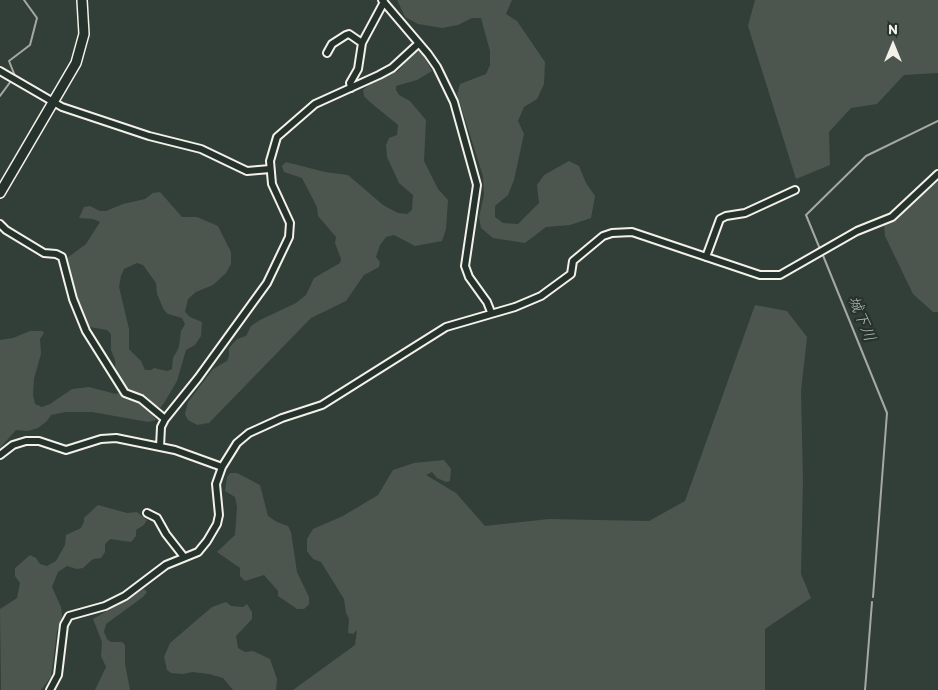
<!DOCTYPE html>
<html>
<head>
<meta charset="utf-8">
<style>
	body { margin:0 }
	#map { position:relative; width:938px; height:690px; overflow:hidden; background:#323e38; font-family:Itim,sans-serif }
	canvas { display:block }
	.north { position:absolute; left:868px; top:20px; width:50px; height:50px; -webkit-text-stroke:4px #26332d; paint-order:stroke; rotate:0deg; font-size:14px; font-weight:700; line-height:20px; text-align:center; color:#f4f1e8 }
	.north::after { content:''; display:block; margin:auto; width:18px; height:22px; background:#f4f1e8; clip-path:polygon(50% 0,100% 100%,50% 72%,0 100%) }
</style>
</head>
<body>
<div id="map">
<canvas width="938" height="690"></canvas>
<div class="north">N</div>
</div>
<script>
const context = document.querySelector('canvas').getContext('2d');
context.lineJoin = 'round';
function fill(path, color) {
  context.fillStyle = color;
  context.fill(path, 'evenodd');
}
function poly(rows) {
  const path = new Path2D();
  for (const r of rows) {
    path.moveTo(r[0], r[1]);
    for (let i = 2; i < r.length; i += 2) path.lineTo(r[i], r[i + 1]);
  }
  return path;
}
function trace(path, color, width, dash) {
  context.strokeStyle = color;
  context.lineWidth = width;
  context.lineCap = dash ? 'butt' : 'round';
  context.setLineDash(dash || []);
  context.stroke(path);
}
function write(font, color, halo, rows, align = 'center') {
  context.font = font + ' Itim,"Klee One",sans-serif';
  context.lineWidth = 4.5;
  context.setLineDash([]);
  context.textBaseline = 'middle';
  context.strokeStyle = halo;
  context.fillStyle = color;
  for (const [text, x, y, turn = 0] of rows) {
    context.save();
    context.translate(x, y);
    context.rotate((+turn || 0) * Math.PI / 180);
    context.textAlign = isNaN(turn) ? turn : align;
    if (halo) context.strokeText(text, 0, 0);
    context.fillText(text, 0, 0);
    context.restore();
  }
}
fill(poly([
	[397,0,512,0,506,14,517,21,545,62,544,84,537,99,524,107,518,121,524,134,514,180,508,195,495,206,495,217,503,223,518,224,539,203,537,185,544,175,569,161,579,166,586,183,595,196,591,218,570,225,546,227,525,243,493,238,481,228,479,217,484,195,483,176,457,94,460,84,486,74,490,65,490,51,481,18,472,18,458,25,442,28,418,24,405,17],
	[755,0,938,0,938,73,904,75,877,104,851,108,829,132,830,165,796,179,748,26],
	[412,49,419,51,423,55,432,71,417,80,396,86,396,90,399,95,410,101,426,120,424,161,438,189,448,200,446,229,442,241,415,246,394,235,386,237,380,245,376,257,380,262,379,267,364,275,346,301,311,318,209,423,197,425,188,420,185,414,188,402,213,369,227,361,229,356,229,348,237,339,246,336,251,326,260,320,296,303,306,295,314,278,340,263,341,259,335,243,336,237,318,216,317,207,302,178,284,172,282,166,286,162,325,172,348,175,383,205,398,213,407,214,412,210,413,195,399,183,387,157,386,145,389,138,397,135,398,125,370,102,364,96,363,90,376,79,398,71,404,64,404,57],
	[938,181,938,312,933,312,913,294,885,236,884,225,894,220],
	[160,192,182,217,197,217,218,226,231,252,231,264,226,273,213,285,196,292,188,299,185,312,190,317,202,322,201,336,195,345,186,350,177,381,164,403,160,408,157,406,149,410,156,420,148,422,92,412,66,412,51,415,47,421,38,428,28,431,16,430,0,448,0,340,13,338,30,331,42,331,44,333,40,339,41,354,34,379,33,395,35,404,42,407,50,404,72,389,89,387,116,394,120,392,116,383,115,360,111,350,111,334,107,330,90,327,63,282,62,272,67,258,86,244,100,222,93,219,79,218,84,207,90,206,100,211,106,211,123,204,145,199,153,193],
	[137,263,143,265,156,283,157,294,164,310,168,314,182,318,185,324,181,331,179,347,173,358,172,369,167,371,154,368,151,370,145,370,141,361,129,349,129,329,119,287,121,276,124,269],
	[755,305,787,311,807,337,801,391,803,480,801,574,811,598,765,629,765,690,293,690,355,645,357,630,353,634,348,633,349,619,346,613,344,599,321,562,313,559,307,551,307,539,313,529,343,516,378,495,393,470,414,463,444,460,451,469,450,481,446,482,437,478,432,472,426,475,456,493,485,526,549,519,649,521,685,501],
	[230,473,237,473,260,485,268,516,277,522,288,526,291,532,297,572,309,597,309,604,304,609,297,609,278,596,278,591,264,575,245,581,240,576,240,568,217,552,235,535,237,507,235,497,225,491,227,477],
	[98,505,127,513,137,512,147,520,144,525,136,530,136,536,131,542,110,539,105,544,105,552,101,558,93,559,83,568,77,569,67,566,58,572,52,587,61,607,62,616,57,631,51,677,41,690,1,690,0,609,17,598,20,583,15,576,15,568,30,555,36,558,40,564,47,566,56,561,65,545,66,535,81,528,84,522,84,518],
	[144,589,147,592,143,597,106,624,104,632,107,639,111,642,122,642,125,645,125,664,130,690,95,690,106,667,101,656,102,642,93,619],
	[226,602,231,606,243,607,247,604,252,612,252,619,236,636,238,648,245,652,253,651,270,659,277,679,276,690,233,690,223,678,209,674,192,672,183,674,171,673,167,670,164,657,170,643,212,607]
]), '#4c564f');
trace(poly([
	[15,76,9,61,30,45,37,18,24,0],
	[0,96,11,81],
	[820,249,806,215,866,156,938,121],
	[822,253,887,413,873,597],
	[865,690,872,602]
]), '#a6a9a1', 2);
const street = poly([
	[382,0,428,54,437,67,454,102,477,185,465,266,469,277,487,302,491,312],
	[327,53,332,44,346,35,349,34,362,43],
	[0,71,62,107,149,136,201,149,247,171,270,169],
	[351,88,350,83,358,69,362,43,384,2],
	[0,224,6,230,44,253,56,254,62,257,73,299,86,331,125,393,141,399,165,419],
	[706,257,720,219,726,216,745,213,795,190],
	[160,447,161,427,165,419,198,378,267,283,289,237,290,223,272,184,270,161,277,137,315,104,379,75,392,68,418,44],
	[0,455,13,445,26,441,39,441,66,450,101,439,116,438,175,450,222,467],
	[147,513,157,518,166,534,184,557],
	[50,690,58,675,64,625,69,616,105,606,125,596,166,565,198,552,207,541,217,524,219,515,216,484,222,467,237,443,249,433,282,418,322,405,446,327,515,307,541,296,571,274,573,261,603,236,612,233,632,232,760,275,780,275,857,231,892,217,938,174]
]);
const secondary = poly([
	[0,193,76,63,84,34,82,0]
]);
trace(street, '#f4f1e8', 10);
trace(secondary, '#f4f1e8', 12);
trace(street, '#26332d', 6);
trace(secondary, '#26332d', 9);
write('italic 16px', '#babbb3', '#26332d', [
	["城下川",861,319,68]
]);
</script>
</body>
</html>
